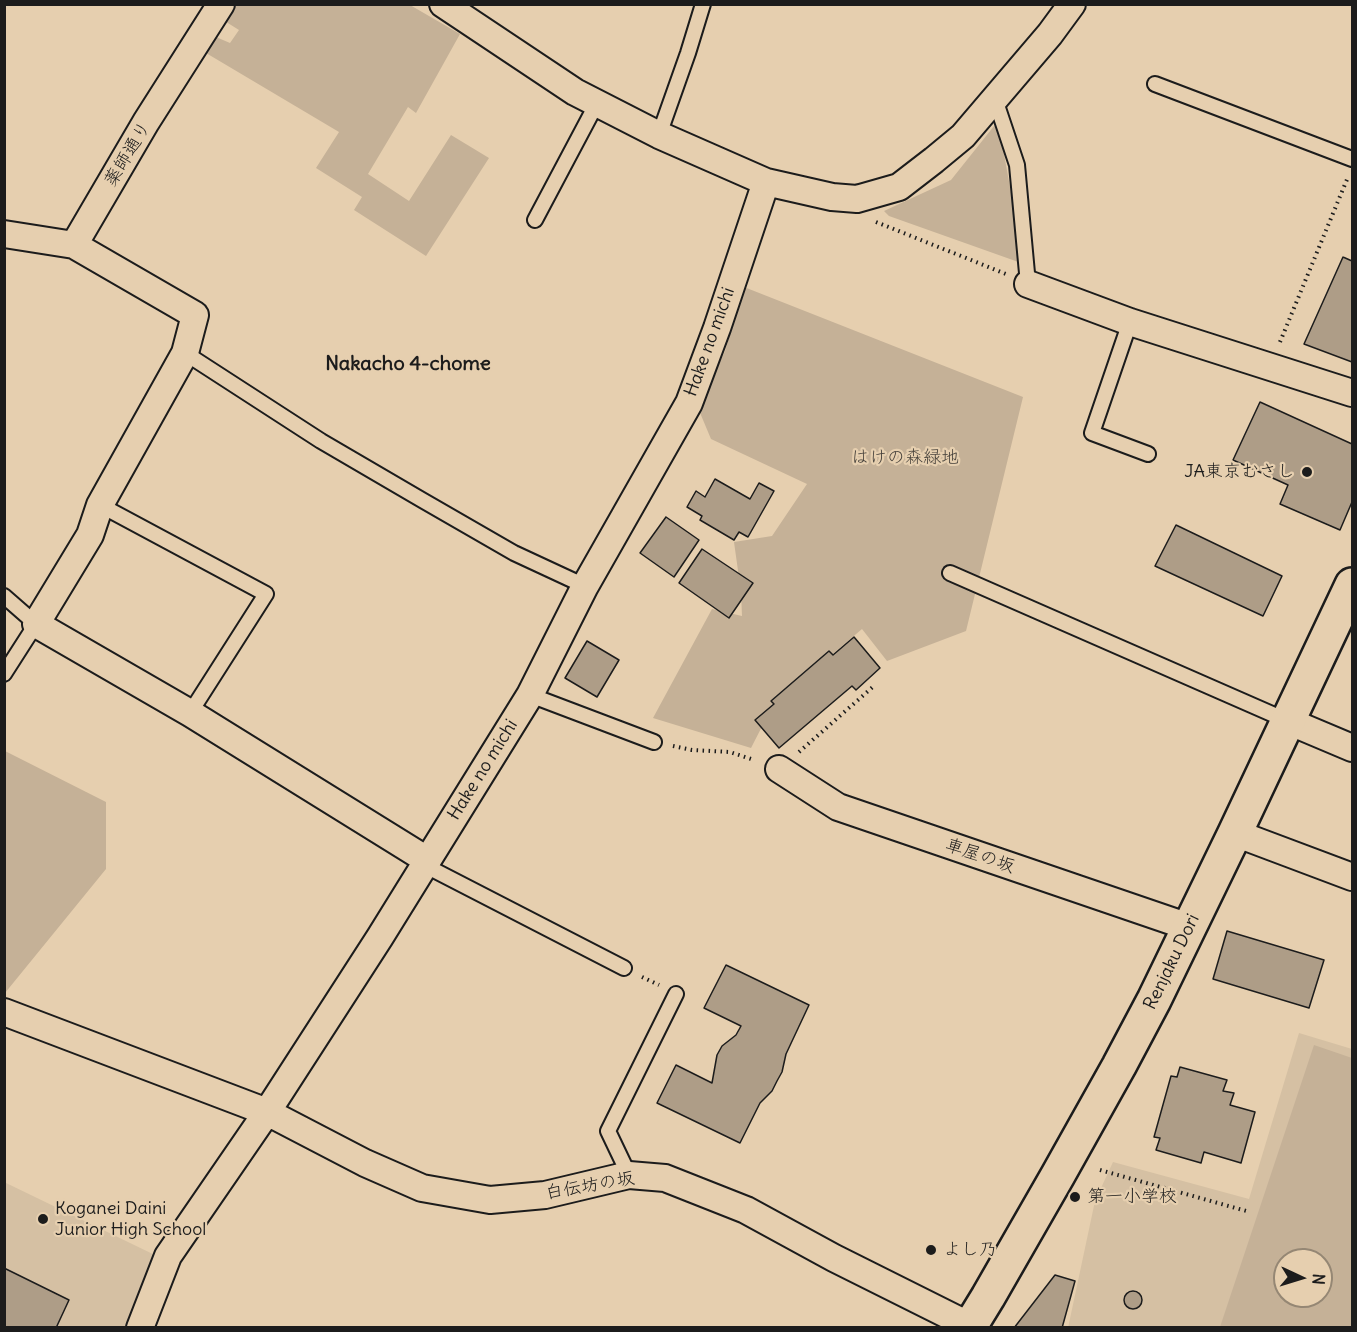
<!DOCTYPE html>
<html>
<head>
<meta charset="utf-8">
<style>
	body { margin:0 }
	#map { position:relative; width:1357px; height:1332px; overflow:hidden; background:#e6cfaf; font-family:Delius,sans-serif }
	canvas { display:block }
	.frame { position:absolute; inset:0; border:6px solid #1c1c1c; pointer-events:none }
	.north { position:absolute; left:1273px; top:1248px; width:60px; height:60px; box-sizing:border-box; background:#e6cfaf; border:2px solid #958774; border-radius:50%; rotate:94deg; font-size:16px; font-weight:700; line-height:24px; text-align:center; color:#1c1c1c }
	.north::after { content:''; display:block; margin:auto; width:21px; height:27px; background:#1c1c1c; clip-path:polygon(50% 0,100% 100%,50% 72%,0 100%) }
</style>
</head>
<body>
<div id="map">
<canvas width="1357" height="1332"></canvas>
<div class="frame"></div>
<div class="north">N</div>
</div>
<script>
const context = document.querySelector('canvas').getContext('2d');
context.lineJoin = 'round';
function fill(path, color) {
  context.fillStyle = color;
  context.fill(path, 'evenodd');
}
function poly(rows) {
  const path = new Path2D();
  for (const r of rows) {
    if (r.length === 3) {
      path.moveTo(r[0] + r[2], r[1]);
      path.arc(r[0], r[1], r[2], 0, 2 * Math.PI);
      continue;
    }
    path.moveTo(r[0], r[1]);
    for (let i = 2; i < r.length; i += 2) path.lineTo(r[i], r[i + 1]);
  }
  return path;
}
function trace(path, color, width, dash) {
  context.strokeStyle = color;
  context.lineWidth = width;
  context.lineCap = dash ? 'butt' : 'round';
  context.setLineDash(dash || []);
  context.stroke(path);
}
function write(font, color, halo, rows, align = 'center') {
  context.font = font + ' Delius,"Klee One",sans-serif';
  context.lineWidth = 4.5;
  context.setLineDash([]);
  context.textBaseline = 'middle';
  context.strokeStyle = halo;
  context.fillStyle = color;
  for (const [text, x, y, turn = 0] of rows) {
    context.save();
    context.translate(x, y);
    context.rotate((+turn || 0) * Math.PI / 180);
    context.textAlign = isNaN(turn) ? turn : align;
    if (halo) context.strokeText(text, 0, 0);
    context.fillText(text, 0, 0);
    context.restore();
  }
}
fill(poly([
	[1299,1033,1352,1049,1352,1327,1068,1328,1095,1201,1113,1162,1249,1199],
	[1285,1260,1321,1260,1321,1296,1285,1296],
	[4,1182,159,1257,126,1327,5,1327]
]), '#d5c0a3');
fill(poly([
	[233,5,410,5,460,34,416,113,408,107,368,174,409,201,451,135,489,158,426,256,354,210,362,197,316,168,339,132,206,53,216,37,230,43,239,30,223,20],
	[998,121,1024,264,889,216,884,211,951,180],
	[744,287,1023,397,966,631,887,661,862,629,773,705,751,748,653,718,712,609,742,616,741,592,734,542,772,536,807,484,711,439,698,408,725,351],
	[5,751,106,802,106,869,5,993],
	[1314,1045,1352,1058,1352,1327,1220,1327],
	[1285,1260,1321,1260,1321,1296,1285,1296]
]), '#c5b197');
const building = poly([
	[1343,257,1352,261,1352,362,1304,344,1343,257],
	[1260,402,1352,444,1352,502,1340,530,1280,504,1288,485,1233,460,1260,402],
	[715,479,750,499,759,483,774,491,748,537,739,532,734,540,700,520,702,516,687,507,696,491,705,497,715,479],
	[666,517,699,540,674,577,640,553,666,517],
	[1176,525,1282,576,1263,616,1155,566,1176,525],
	[702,549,753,583,729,618,679,583,702,549],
	[854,637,880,668,856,690,852,686,779,748,755,720,774,704,771,701,829,651,833,655,854,637],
	[587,641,619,660,597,697,565,678,587,641],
	[1227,931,1324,960,1309,1008,1213,979,1227,931],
	[726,965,809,1005,786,1054,782,1072,777,1081,772,1091,760,1103,740,1143,657,1103,676,1065,712,1083,717,1055,722,1046,736,1035,741,1026,704,1008,726,965],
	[1180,1067,1227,1080,1223,1091,1234,1093,1230,1105,1255,1112,1241,1163,1204,1152,1201,1163,1156,1150,1160,1138,1154,1137,1171,1076,1177,1077,1180,1067],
	[4,1268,69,1300,56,1328,4,1328,4,1268],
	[1055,1275,1075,1281,1062,1328,1014,1328,1055,1275],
	[1133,1300,9]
]);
fill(building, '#ae9d87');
trace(building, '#1c1c1c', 1.5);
const service = poly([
	[1155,84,1352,159],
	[995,99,1017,165,1028,284],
	[659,135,688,53,703,4],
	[535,220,597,103],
	[1130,322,1092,433,1148,454],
	[185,353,321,441,422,500,514,553,585,586],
	[100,505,266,594,190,713],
	[950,573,1288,721],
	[4,596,36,624,4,674],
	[530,695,654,742],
	[424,865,624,968],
	[629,1175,608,1131,676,994]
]);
const minor = poly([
	[443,4,575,92,659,135,766,182,832,197,857,199,899,187,934,160,963,136,1050,34,1072,4],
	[4,234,74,245,146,122,221,4],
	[74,245,195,315,185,353,100,505,90,535,36,624,190,713,427,860],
	[1028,284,1130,322,1352,393],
	[1288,721,1352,748],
	[779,769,838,807,1189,927],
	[1235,833,1352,877],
	[4,1012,267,1112,365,1163,422,1188,490,1200,545,1195,629,1175,665,1178,746,1210,834,1258,970,1326],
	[140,1328,168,1256,267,1112,380,937,530,695,585,586,689,403,717,328,766,182]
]);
const secondary = poly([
	[969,1328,988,1297,1058,1175,1119,1066,1154,1000,1235,833,1352,585]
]);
trace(service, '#1c1c1c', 18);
trace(minor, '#1c1c1c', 30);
trace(secondary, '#1c1c1c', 38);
trace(poly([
	[876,222,1006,274],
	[1280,342,1348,177],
	[673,746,692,750,730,752,754,760],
	[799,752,875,685],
	[642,977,659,985],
	[1100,1170,1250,1212]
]), '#1c1c1c', 4, [1.5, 4.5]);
trace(service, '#e6cfaf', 14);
trace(minor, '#e6cfaf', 26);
trace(secondary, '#e6cfaf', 33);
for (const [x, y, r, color] of [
	[1307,472,6,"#1c1c1c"],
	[1075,1197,6,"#1c1c1c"],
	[43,1219,6,"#1c1c1c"],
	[931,1250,6,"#1c1c1c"]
]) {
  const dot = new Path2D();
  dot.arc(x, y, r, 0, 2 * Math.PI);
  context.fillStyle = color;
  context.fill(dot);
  trace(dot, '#e6cfaf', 2);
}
write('18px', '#1c1c1c', '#e6cfaf', [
	["薬師通り",128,154,-59],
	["Hake no michi",710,342,-70],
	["Hake no michi",483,770,-58],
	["車屋の坂",980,856,19],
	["Renjaku Dori",1172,962,-64],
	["白伝坊の坂",590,1186,-10]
]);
write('18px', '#46413b', '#e6cfaf', [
	["はけの森緑地",905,458]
]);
write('18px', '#1c1c1c', '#e6cfaf', [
	["JA東京むさし",1295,472,"right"],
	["第一小学校",1087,1197],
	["Koganei Daini",55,1209],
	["Junior High School",55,1230],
	["よし乃",943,1250]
], 'left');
write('bold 20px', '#1c1c1c', '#e6cfaf', [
	["Nakacho 4-chome",408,364]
]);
</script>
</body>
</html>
